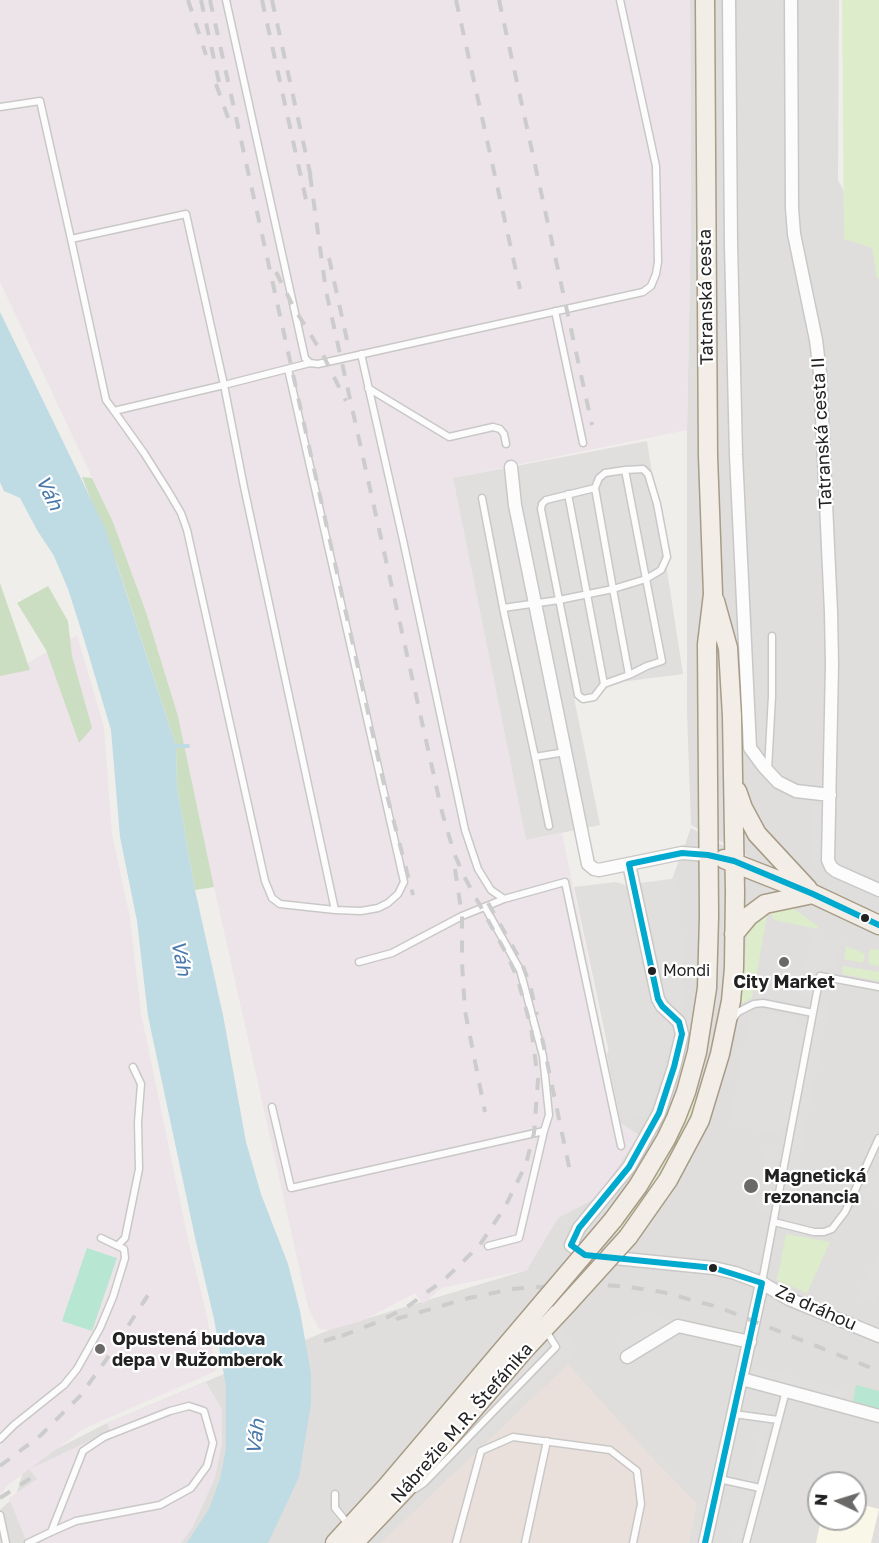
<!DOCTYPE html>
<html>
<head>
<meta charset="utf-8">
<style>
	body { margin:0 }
	#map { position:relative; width:879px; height:1543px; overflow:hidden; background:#f0eeeb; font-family:"Golos Text",sans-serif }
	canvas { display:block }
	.north { position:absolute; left:807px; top:1471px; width:60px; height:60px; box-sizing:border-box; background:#fff; border:2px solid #a7a7a7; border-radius:50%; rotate:274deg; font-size:16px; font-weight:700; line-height:24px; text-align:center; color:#222 }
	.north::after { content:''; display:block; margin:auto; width:21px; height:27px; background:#6a6968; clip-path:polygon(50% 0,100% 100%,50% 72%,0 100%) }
</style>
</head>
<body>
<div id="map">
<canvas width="879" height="1543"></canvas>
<div class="north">N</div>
</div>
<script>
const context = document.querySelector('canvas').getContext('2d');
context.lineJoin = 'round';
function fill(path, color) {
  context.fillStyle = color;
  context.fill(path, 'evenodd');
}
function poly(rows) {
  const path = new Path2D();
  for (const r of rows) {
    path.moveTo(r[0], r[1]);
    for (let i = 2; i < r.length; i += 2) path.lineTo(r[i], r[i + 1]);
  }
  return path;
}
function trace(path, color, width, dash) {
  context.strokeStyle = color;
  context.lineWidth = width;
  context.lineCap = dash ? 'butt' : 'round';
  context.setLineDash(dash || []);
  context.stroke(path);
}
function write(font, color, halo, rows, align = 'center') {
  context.font = font + ' "Golos Text",sans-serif';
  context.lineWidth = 4.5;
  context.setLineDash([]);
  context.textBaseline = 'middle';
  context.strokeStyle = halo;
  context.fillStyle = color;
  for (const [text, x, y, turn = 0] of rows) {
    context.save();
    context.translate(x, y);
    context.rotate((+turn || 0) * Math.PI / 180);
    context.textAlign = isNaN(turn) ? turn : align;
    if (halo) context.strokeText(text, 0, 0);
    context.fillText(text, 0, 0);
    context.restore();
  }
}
fill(poly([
	[690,0,839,0,838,180,879,259,879,929,691,825,687,713,687,430,691,212],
	[691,828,879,930,879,1543,0,1543,0,1510,16,1495,25,1465,107,1423,329,1330,527,1270],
	[819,1483,855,1483,855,1519,819,1519]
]), '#dfdedc');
fill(poly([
	[0,0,690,0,691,212,687,430,453,478,526,840,562,833,621,1123,639,1135,598,1197,558,1218,527,1270,442,1288,423,1304,415,1293,362,1321,329,1330,319,1329,308,1307,214,887,178,716,146,612,113,522,0,282],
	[77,635,104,727,112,834,130,918,141,1013,188,1239,207,1316,216,1371,83,1429,30,1469,110,1431,107,1423,206,1382,222,1409,222,1444,215,1478,193,1527,181,1543,27,1543,9,1498,37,1479,29,1469,7,1486,0,1495,0,671,22,666]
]), '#ede4e9');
fill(poly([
	[855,1503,879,1509,871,1543,816,1543,821,1519,855,1519]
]), '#f8f7e8');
fill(poly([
	[568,1364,644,1449,697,1504,689,1543,381,1543]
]), '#eae0db');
fill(poly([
	[842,0,879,0,879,278,877,278,872,248,844,239],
	[791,907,818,926,818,929,774,920,768,908],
	[763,911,767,917,752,998,741,1004,747,933,749,925],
	[846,946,865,954,863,963,844,959],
	[870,949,879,950,879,966,868,964],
	[843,966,879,972,879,981,842,974],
	[695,1093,698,1098,689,1124,662,1177,619,1236,614,1232],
	[786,1234,830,1242,807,1293,777,1280]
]), '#ddeccb');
fill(poly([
	[82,477,92,478,113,522,146,612,178,716,214,887,195,890,177,786,176,746,117,564],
	[0,583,30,670,0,676],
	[48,586,68,621,72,656,92,728,79,743,46,650,17,603]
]), '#cbdec1');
fill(poly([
	[87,1248,117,1258,92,1331,62,1321],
	[856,1385,879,1391,879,1409,853,1401]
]), '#b7e6d2');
fill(poly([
	[647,441,683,674,613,683,596,693,574,698,600,825,526,840,453,478],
	[814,805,830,805,828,860,813,861],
	[678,878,685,1001,647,1115,623,1119,574,887,616,882,625,885],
	[811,935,842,940,836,968,827,967,821,1002,829,1004,791,1207,778,1204,791,1127,782,1125,780,1134,729,1125,749,1018,760,1020,762,1012,797,1017,796,1027,804,1028,810,998,800,996],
	[767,1145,777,1146,766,1212,757,1209],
	[879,1164,879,1204,862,1195],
	[879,1254,879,1293,873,1304,856,1295],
	[648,1311,672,1322,623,1353,615,1341,619,1324],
	[557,1324,579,1349,412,1498,408,1495],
	[755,1366,849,1391,847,1399,752,1373],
	[762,1422,769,1424,755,1484,748,1482],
	[745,1487,753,1489,739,1542,732,1543]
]), '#e0dfde');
fill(poly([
	[0,312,105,528,176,746,177,786,195,890,223,1015,246,1142,261,1194,288,1264,300,1311,311,1374,311,1403,299,1477,268,1543,187,1543,209,1509,220,1479,226,1449,226,1386,214,1319,196,1242,148,1016,137,921,120,837,111,730,84,639,68,589,54,556,37,530,20,498,4,491,0,482]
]), '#bfdbe3');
trace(poly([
	[171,748,176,746,188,746]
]), '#bfdbe3', 4);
const service = poly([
	[226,0,305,358,310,363,318,364,643,292,651,286,656,274,658,262,656,166,620,0],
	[0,107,40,101,71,239,186,214,224,385,310,363],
	[71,239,106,400,114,411,224,385,244,487,335,910,361,911,378,908,388,903,398,894,404,882,288,369],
	[555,311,583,443],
	[361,354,403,540,465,830,478,869,491,890,504,899,565,882,621,1146],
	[368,388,449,437,493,427,500,429,504,434,506,444],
	[114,411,144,453,168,491,181,513,187,530,265,881,272,898,280,904,335,910],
	[625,470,643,469,648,474,657,504,667,557,661,570,646,579,613,589,629,675,604,684,594,697,583,699,578,695,541,509,542,504,546,500,595,488,599,478,605,473,625,470,646,579,662,661,647,666,629,675],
	[568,494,604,684],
	[482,498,503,608,535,757],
	[503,608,559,600,613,589,595,488],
	[768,770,772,696,772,636],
	[549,826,535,757,565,752],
	[359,962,392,953,462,916,504,899],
	[733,1019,738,1012,754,1004,763,1003,813,1013],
	[272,1107,291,1188,544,1131,549,1115,543,1056,520,970,485,907],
	[774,1222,814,1232,824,1232,832,1229,845,1212,879,1138],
	[118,1245,125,1238,139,1169,138,1122,141,1084,133,1067],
	[488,1246,519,1238,544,1131],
	[762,1282,820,976,879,987],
	[734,1414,778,1420],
	[0,1439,14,1425,64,1385,77,1369,100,1328,113,1297,125,1258,124,1249,101,1238],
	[719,1479,760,1488],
	[415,1489,424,1483,556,1347,545,1329],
	[335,1494,335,1508,349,1525],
	[0,1515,6,1543],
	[28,1543,51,1532,76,1521,160,1505,191,1488,207,1466,213,1443,204,1411,189,1406,170,1411,104,1437,83,1451,51,1532],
	[456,1543,481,1451,513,1437,610,1450,637,1471,641,1504,633,1543],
	[525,1543,547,1441],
	[746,1543,786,1391]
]);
const minor = poly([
	[729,0,731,245,736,455,750,748,764,767,778,782,796,791,830,795],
	[791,0,792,208,794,234,816,340,820,373,831,612,832,664,828,860,831,867,836,871,879,890],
	[511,467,515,505,588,864,594,869,599,870,682,853,708,855],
	[629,864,658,999,662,1006,679,1022,682,1034,674,1067,659,1113,629,1167,579,1228,571,1245,585,1255,714,1268,735,1273,762,1283,789,1299,879,1336],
	[627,1357,678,1326,750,1342],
	[742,1379,879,1416],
	[705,1543,762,1283]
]);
const primary = poly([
	[737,791,743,808,757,834,808,889],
	[724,859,813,894,879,925],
	[734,934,749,916,765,904,813,894],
	[613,1220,638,1186,666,1139,676,1118,686,1092,697,1052,707,988,709,917,707,644,713,594,708,456,705,0],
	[628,1237,668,1180,700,1120,720,1054,731,1001,734,968,735,892,732,716,728,648,715,601],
	[335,1543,387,1486,545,1300],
	[354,1543,407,1487,525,1349,569,1302]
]);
trace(service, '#c9c8c7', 9);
trace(minor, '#c9c8c7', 15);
trace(primary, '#a79c86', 21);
trace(service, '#fdfcfc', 6);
trace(minor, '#fdfcfc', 12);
trace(primary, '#f3ede7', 18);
trace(poly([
	[188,0,206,55],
	[201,0,221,91],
	[210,0,383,780,413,895],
	[262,0,308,209],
	[272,0,312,182],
	[456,0,520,289],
	[499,0,592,425],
	[216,84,232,129],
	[310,175,326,291,442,812,454,853,465,878,506,953,517,977,531,1027,538,1080,534,1133,526,1164,505,1207,479,1246,445,1279,407,1307,380,1321,339,1337],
	[329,258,349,349],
	[276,272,294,308,322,353,346,401],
	[455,869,462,916,462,963,465,1011,485,1112],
	[488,903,521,961,530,985,537,1015],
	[542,1038,571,1176],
	[396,1319,469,1298,512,1289,578,1284,621,1286,662,1292,718,1307,879,1371],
	[324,1341,347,1334],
	[0,1466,41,1435,80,1396,106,1360,150,1292],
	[0,1498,34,1476]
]), '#ccc', 4, [12, 12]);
const primaryBridge = poly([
	[545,1300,613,1220],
	[569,1302,628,1237]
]);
trace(primaryBridge, '#a79c86', 21, []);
trace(primaryBridge, '#f3ede7', 18);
trace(poly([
	[705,1543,762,1283,714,1268,585,1255,571,1245,579,1228,629,1167,659,1113,674,1067,682,1034,679,1022,662,1006,658,999,629,864,682,853,708,855,734,861,813,894,879,925]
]), '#00a9ce', 6);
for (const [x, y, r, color] of [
	[865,918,5,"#222"],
	[784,962,6,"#6a6968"],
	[652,971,5,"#222"],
	[751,1186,8,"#6a6968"],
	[713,1268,5,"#222"],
	[100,1349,6,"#6a6968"]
]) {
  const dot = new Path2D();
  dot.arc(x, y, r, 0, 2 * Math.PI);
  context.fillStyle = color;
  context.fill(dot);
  trace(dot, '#fff', 2);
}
write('16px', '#222', '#fff', [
	["Mondi",663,971]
], 'left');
write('18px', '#222', '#fff', [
	["Tatranská cesta",706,297,-91],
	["Tatranská cesta II",822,433,-93],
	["Za dráhou",816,1308,24],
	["Nábrežie M.R. Štefánika",462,1423,-49]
]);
write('bold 18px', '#222', '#fff', [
	["City Market",784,982,"center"],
	["Magnetická",764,1176],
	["rezonancia",764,1197],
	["Opustená budova",112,1339],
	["depa v Ružomberok",112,1360]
], 'left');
write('italic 20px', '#4a7aab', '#fff', [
	["Váh",49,493,64],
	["Váh",181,958,79],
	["Váh",256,1437,-83]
]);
</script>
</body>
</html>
